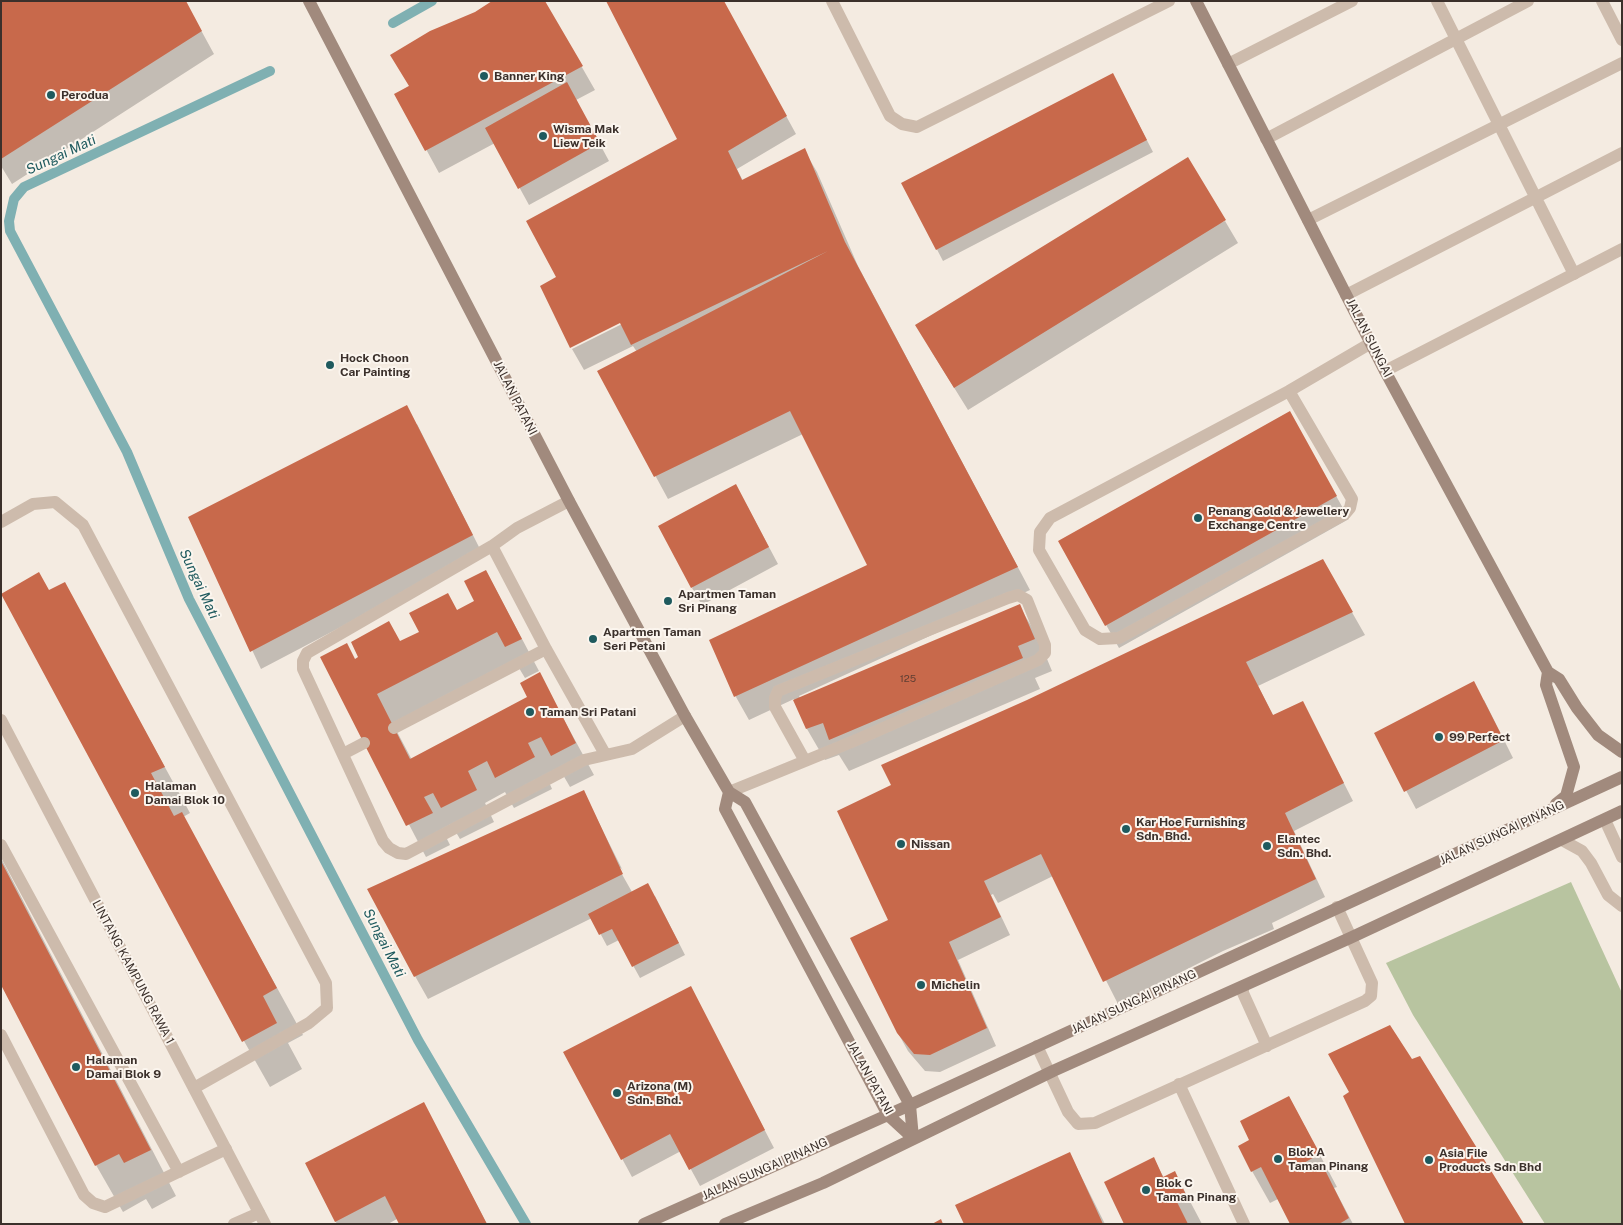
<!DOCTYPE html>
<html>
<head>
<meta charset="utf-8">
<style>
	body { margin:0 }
	#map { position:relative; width:1623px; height:1225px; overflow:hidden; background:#f4ebe1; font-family:"Public Sans",sans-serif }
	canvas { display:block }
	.frame { position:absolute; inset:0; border:2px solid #3b302b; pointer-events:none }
</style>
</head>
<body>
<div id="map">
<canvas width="1623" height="1225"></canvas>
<div class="frame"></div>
</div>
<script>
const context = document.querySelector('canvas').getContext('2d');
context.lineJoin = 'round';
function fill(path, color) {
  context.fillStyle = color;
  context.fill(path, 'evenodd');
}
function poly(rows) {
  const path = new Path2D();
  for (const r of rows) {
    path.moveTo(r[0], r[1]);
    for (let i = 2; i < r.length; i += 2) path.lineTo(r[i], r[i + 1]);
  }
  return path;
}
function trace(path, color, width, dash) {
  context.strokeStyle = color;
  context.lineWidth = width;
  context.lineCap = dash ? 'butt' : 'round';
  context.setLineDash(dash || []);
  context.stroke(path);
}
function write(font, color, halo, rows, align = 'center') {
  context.font = font + ' "Public Sans",sans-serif';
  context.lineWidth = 4;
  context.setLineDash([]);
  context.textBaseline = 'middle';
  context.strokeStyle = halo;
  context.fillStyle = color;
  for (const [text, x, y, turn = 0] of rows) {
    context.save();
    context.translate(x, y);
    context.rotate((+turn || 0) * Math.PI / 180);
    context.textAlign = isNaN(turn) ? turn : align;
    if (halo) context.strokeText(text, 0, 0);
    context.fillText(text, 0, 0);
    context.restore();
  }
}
fill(poly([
	[1571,882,1622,993,1622,1224,1545,1224,1413,1015,1386,963]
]), '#b8c4a0');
fill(poly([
	[1,1,185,1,214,54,12,184,1,166],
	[544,1,595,90,576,100,609,161,529,205,495,143,439,173,396,94],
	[723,1,796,134,737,169,743,181,804,150,817,172,858,266,1030,590,799,696,800,698,1019,606,1038,637,1052,671,1035,678,1040,689,849,771,839,755,825,760,807,729,794,699,749,720,736,697,710,641,869,565,803,434,668,499,599,372,637,352,633,346,584,370,572,349,626,322,557,278,678,140],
	[1119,86,1153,152,943,261,903,184],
	[1225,221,1238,243,968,410,930,349],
	[417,424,482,553,261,669,190,518],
	[1302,435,1349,519,1119,648,1060,542],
	[746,504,778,564,702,605,692,588],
	[1322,560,1365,635,1258,686,1274,717,1303,703,1353,801,1294,831,1325,897,1272,923,1274,929,1223,951,1118,1004,1053,876,998,903,993,894,991,895,1010,935,958,960,996,1046,940,1072,925,1071,908,1051,898,1033,889,921,892,785,883,766,1028,701],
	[486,571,539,671,525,678,516,663,394,726,412,760,529,698,539,674,594,775,570,787,559,768,546,775,552,789,514,808,505,792,485,803,494,822,460,839,451,824,442,829,450,845,426,857,322,658,355,660,400,643,476,602],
	[64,583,190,813,183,817,303,1035,288,1043,302,1069,270,1087,244,1041,49,592],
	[1484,700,1513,758,1416,809,1376,734],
	[583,791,623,871,621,868,619,869,632,892,655,896,685,955,640,978,619,940,607,946,592,918,428,999,415,976],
	[1,858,176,1196,152,1209,146,1199,123,1212,96,1165,1,982],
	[700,1006,774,1148,700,1186,681,1151,632,1177,565,1053],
	[1289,1097,1337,1187,1334,1188,1353,1224,1291,1224,1278,1199,1270,1203,1252,1171,1251,1141],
	[1298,1159,1307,1174,1304,1174,1296,1160],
	[424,1104,487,1224,397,1219,388,1224,337,1224,306,1164],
	[1070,1154,1105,1224,965,1224],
	[1154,1159,1164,1178,1175,1173,1202,1224,1125,1224]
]), '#0003');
trace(poly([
	[393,23,432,1],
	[270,71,24,187,14,199,9,221,10,231,127,452,189,599,418,1040,526,1224]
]), '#7fb0b2', 10);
fill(poly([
	[1,1,186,1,202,31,1,159],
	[492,1,545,1,583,66,425,151,394,94,409,86,390,55,430,31,475,12],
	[606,1,724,1,787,116,728,151,742,180,805,148,845,242,1018,567,734,697,709,640,867,565,790,411,654,477,597,371,828,251,631,345,620,323,570,348,540,286,556,277,526,221,677,139],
	[1113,73,1147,140,936,250,901,183],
	[567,82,600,143,518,189,485,128],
	[1188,157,1226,220,954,388,915,325],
	[407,405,473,535,250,652,188,517],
	[1290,411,1337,496,1105,626,1058,541],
	[736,484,769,547,691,588,658,526],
	[1323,559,1353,612,1246,662,1273,715,1303,701,1344,783,1285,813,1316,879,1103,982,1041,854,984,881,1001,917,949,942,987,1028,930,1055,914,1054,897,1033,850,938,888,920,837,811,891,785,881,765,1027,700],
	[486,570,522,639,505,647,497,632,377,694,410,759,527,697,520,683,540,672,576,743,551,756,541,737,528,743,535,757,495,778,487,761,468,771,477,790,441,808,433,793,424,797,433,813,406,826,320,657,347,643,355,659,358,657,351,642,389,621,400,641,419,632,409,613,448,593,457,610,474,601,464,581],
	[39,572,49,590,65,582,165,767,151,773,174,816,182,812,277,988,263,996,277,1023,242,1042,1,594],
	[1020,604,1035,639,1018,646,1023,658,829,740,823,723,806,729,793,700],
	[1474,681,1504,740,1404,792,1374,733],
	[584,790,623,874,414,977,367,889],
	[1,861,151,1150,124,1163,119,1154,95,1166,1,985],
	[648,883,679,943,632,967,612,929,599,935,588,914],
	[691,986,765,1130,689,1170,670,1134,621,1160,563,1052],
	[1390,1025,1412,1059,1420,1056,1524,1224,1405,1224,1343,1096,1349,1092,1328,1054],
	[1289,1096,1320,1154,1300,1165,1304,1173,1322,1164,1349,1218,1339,1224,1290,1224,1261,1167,1251,1172,1238,1146,1249,1140,1240,1121],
	[424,1102,487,1224,399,1224,385,1196,335,1222,305,1163],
	[1070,1152,1103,1224,964,1224,955,1205],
	[1154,1157,1163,1177,1175,1171,1187,1197,1177,1202,1188,1224,1124,1224,1104,1182],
	[941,1219,943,1224,932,1224]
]), '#c8694b');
trace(poly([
	[832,1,890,116,902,124,917,127,1169,1],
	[1437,1,1574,274],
	[1602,1,1622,40],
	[1266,139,1528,1],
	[1346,295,1622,153],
	[1289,391,1352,499,1350,508,1345,514,1119,638,1100,639,1085,630,1039,550,1040,532,1050,518,1289,391,1371,343],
	[569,501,517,528,492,546,307,653,303,661,303,669,383,841,389,848,398,853,406,854,584,760,632,749,685,716],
	[1,522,33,504,55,502,83,525,326,983,327,1008,309,1023,194,1088],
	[492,546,546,649,605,754],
	[394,728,546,649],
	[343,754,364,743],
	[729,792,771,775,854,741,1038,660,1045,653,1045,645,1027,600,1018,595,1008,598,778,691,775,698,775,707,805,761],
	[1,845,179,1172],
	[1243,987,1243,993,1267,1046],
	[1,1035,84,1195,93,1203,105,1207,226,1149],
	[1037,1046,1068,1112,1078,1124,1095,1123,1365,1001,1371,996,1372,983,1337,907],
	[1179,1084,1244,1224],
	[234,1224,259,1213]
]), '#cdbbac', 12);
trace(poly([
	[1228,64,1352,1],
	[1308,220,1622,63],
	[1385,371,1622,249],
	[1,720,265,1224],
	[1605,820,1622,857],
	[1562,840,1582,851,1591,863,1608,895,1622,906]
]), '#cdbbac', 12);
trace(poly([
	[309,1,569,501,685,716,729,792,745,802,910,1105,913,1138],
	[1196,1,1385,371,1548,672,1559,679,1577,708,1598,735,1622,752],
	[1548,672,1546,685,1574,767,1566,796,1556,804],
	[729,792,725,809,888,1115,913,1138],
	[644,1224,910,1105,1622,777],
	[725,1224,823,1183,1053,1071,1350,938,1622,811]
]), '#a18a7d', 12);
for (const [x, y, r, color] of [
	[484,76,5,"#1f5a5e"],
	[51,95,5,"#1f5a5e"],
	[543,136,5,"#1f5a5e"],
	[330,365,5,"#1f5a5e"],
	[1198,518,5,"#1f5a5e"],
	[668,601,5,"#1f5a5e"],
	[593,639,5,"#1f5a5e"],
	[530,712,5,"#1f5a5e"],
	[1439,737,5,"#1f5a5e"],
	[135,793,5,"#1f5a5e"],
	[1126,829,5,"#1f5a5e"],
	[901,844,5,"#1f5a5e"],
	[1267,846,5,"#1f5a5e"],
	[921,985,5,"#1f5a5e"],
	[76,1067,5,"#1f5a5e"],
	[617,1093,5,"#1f5a5e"],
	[1278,1159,5,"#1f5a5e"],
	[1429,1160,5,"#1f5a5e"],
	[1146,1190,5,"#1f5a5e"]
]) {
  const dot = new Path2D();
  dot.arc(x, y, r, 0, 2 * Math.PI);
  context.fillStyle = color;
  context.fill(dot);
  trace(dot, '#fbf5ee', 2);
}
write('10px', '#5e3e33', null, [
	["125",908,679]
]);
write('bold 12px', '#3b302b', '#fbf5ee', [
	["Banner King",494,76],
	["Perodua",61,95],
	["Wisma Mak",553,129],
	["Liew Teik",553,143],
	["Hock Choon",340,358],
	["Car Painting",340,372],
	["Penang Gold & Jewellery",1208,511],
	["Exchange Centre",1208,525],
	["Apartmen Taman",678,594],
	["Sri Pinang",678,608],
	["Apartmen Taman",603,632],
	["Seri Petani",603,646],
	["Taman Sri Patani",540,712],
	["99 Perfect",1449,737],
	["Halaman",145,786],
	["Damai Blok 10",145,800],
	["Kar Hoe Furnishing",1136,822],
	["Sdn. Bhd.",1136,836],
	["Elantec",1277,839],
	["Sdn. Bhd.",1277,853],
	["Nissan",911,844],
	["Michelin",931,985],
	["Halaman",86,1060],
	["Damai Blok 9",86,1074],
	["Arizona (M)",627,1086],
	["Sdn. Bhd.",627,1100],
	["Blok A",1288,1152],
	["Taman Pinang",1288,1166],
	["Asia File",1439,1153],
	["Products Sdn Bhd",1439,1167],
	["Blok C",1156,1183],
	["Taman Pinang",1156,1197]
], 'left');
write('12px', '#3b302b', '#fbf5ee', [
	["JALAN SUNGAI",1369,338,63],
	["JALAN PATANI",515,398,63],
	["JALAN SUNGAI PINANG",1502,833,-25],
	["LINTANG KAMPUNG RAWA 1",133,972,62],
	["JALAN SUNGAI PINANG",1134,1002,-25],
	["JALAN PATANI",870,1078,61],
	["JALAN SUNGAI PINANG",765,1169,-24]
]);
write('italic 14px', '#1f5a5e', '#fbf5ee', [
	["Sungai Mati",61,155,-25],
	["Sungai Mati",199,584,65],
	["Sungai Mati",384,943,63]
]);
</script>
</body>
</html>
